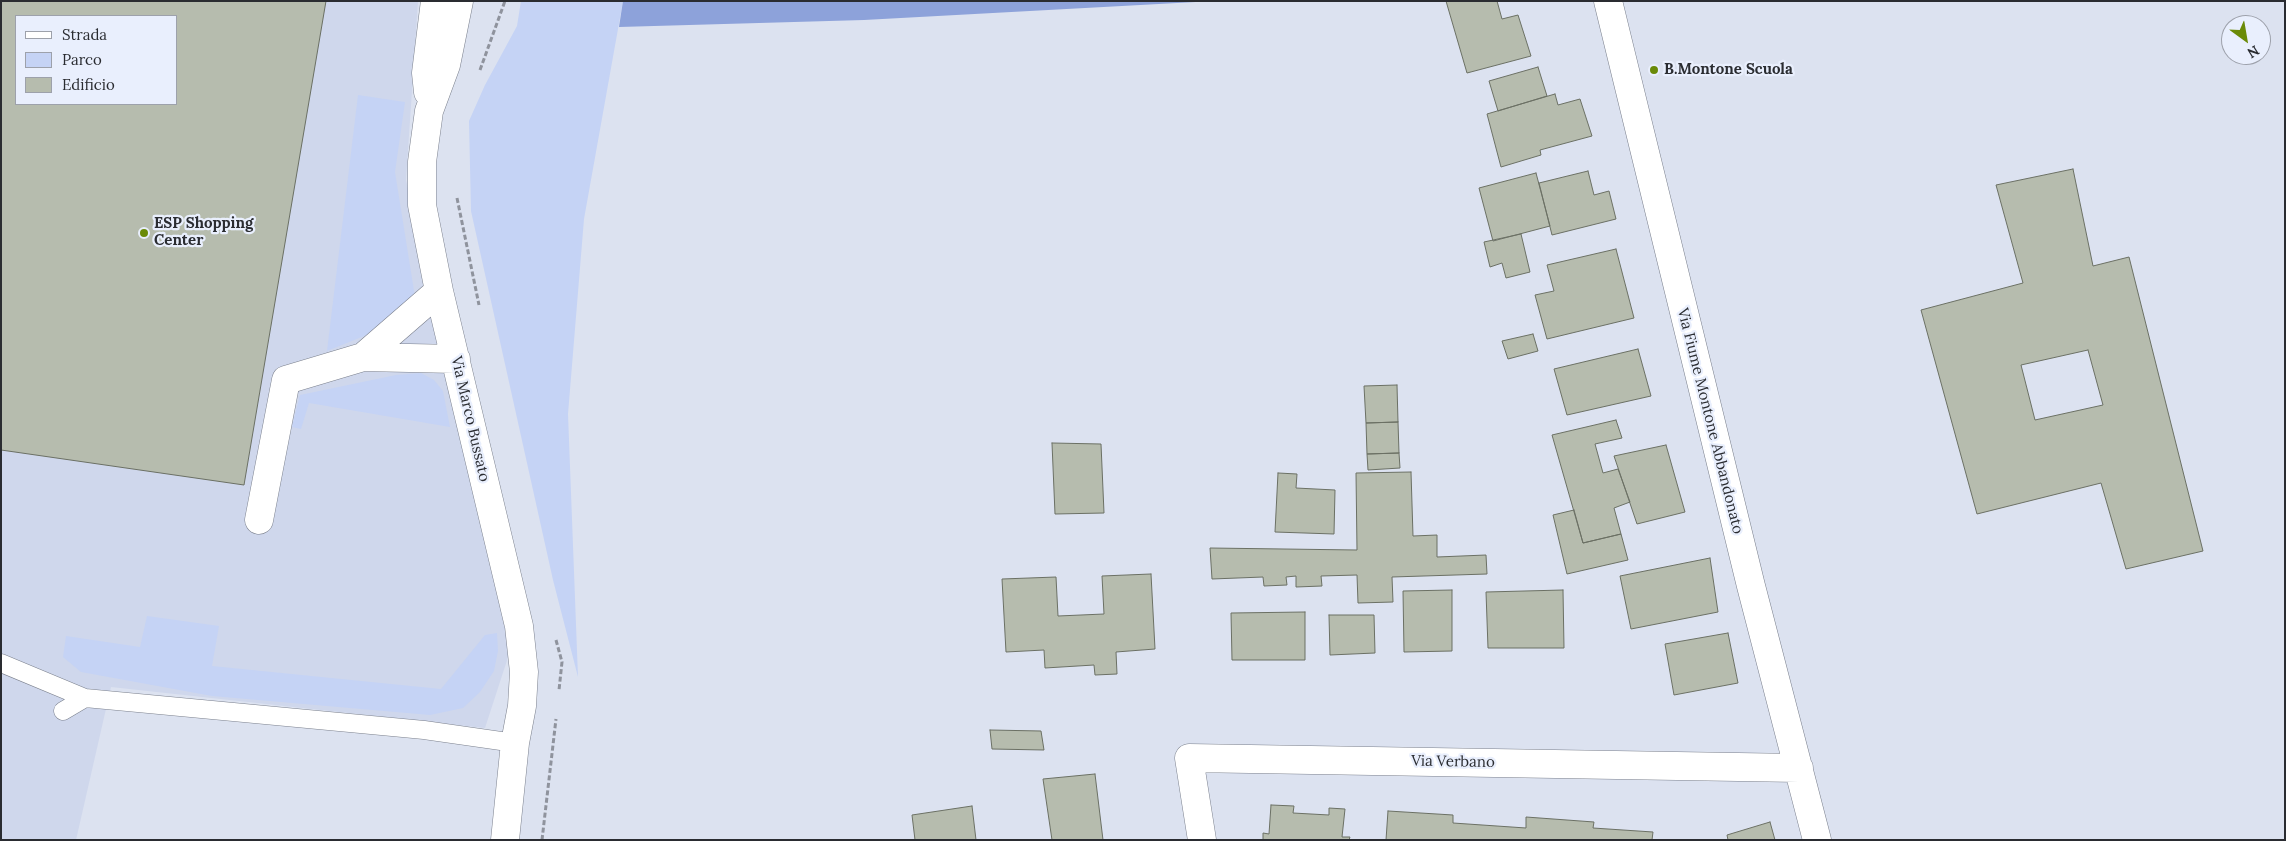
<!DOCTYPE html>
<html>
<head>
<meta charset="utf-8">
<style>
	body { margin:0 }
	#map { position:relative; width:2286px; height:841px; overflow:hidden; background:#dce2f0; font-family:Lora,serif }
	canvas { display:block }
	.frame { position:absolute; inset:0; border:2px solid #2a2c31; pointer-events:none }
	.legend { position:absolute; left:15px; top:15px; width:162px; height:90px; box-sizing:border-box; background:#e9effd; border:1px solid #9da1ab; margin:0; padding:6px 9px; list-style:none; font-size:15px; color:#2a2c31 }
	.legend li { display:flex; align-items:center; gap:10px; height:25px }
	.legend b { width:25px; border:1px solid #9da1ab }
	.north { position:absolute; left:2221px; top:15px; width:50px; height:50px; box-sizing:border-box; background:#e9effd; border:1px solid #9da1ab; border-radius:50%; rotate:148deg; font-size:14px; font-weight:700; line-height:20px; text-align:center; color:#2a2c31 }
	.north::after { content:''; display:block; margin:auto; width:18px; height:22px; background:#6a8a08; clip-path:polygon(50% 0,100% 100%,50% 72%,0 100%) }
</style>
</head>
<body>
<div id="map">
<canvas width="2286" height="841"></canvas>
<div class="frame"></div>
<ul class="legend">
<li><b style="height:6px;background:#fff"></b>Strada</li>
<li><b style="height:14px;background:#c5d3f5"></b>Parco</li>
<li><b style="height:14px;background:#b6bcae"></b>Edificio</li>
</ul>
<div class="north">N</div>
</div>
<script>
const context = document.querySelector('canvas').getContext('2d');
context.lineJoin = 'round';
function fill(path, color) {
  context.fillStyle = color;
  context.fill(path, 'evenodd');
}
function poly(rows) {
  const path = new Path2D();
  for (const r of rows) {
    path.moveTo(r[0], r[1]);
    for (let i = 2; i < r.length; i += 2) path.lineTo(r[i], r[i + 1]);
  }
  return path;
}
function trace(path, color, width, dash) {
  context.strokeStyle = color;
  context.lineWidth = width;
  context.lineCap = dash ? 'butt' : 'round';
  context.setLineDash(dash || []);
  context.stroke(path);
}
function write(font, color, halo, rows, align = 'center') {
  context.font = font + ' Lora,serif';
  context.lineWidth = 4.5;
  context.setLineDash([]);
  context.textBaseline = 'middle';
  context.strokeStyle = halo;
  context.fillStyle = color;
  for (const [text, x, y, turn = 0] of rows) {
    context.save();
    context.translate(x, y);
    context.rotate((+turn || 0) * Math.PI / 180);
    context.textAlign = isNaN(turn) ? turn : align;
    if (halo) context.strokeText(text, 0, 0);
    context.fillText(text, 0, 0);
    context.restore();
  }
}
fill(poly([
	[1,1,418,1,406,180,512,645,485,728,111,687,76,840,1,840],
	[16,16,176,16,176,104,16,104]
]), '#cfd7ec');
fill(poly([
	[521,1,623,1,584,219,568,414,578,677,553,580,471,211,469,121,485,85,517,26],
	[358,95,405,102,395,172,415,297,374,332,327,351],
	[421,373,434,380,443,391,450,427,309,403,301,429,292,427,300,395,396,375],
	[147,616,219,626,212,666,441,689,485,635,497,633,498,651,494,671,480,692,463,708,430,715,212,696,81,672,63,657,66,636,140,647]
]), '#c5d3f5');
fill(poly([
	[623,1,1214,1,864,20,619,27]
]), '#8da2da');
const building = poly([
	[1,1,326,1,244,485,1,450,1,1],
	[16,16,176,16,176,104,16,104,16,16],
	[1446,1,1497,1,1502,19,1518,15,1531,56,1467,73,1446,1],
	[1538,67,1547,96,1498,111,1489,81,1538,67],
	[1555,94,1558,105,1580,99,1592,136,1540,150,1541,155,1501,167,1487,114,1555,94],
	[2073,169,2093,266,2129,257,2203,551,2126,569,2101,483,1977,514,1921,310,2023,283,1996,185,2073,169],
	[2088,350,2103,405,2035,420,2021,365,2088,350],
	[1588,171,1594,195,1609,191,1616,219,1552,235,1539,183,1588,171],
	[1536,173,1550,226,1493,241,1479,188,1536,173],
	[1521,234,1530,272,1506,278,1502,263,1490,267,1484,242,1521,234],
	[1616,249,1634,318,1547,339,1535,295,1554,291,1547,265,1616,249],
	[1533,334,1538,351,1508,359,1502,341,1533,334],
	[1638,349,1651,396,1567,415,1554,369,1638,349],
	[1397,385,1398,422,1366,423,1364,386,1397,385],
	[1616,420,1622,438,1595,444,1603,473,1618,469,1630,502,1614,508,1621,534,1583,543,1552,435,1616,420],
	[1398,422,1399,453,1367,454,1366,423,1398,422],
	[1052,443,1101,444,1104,513,1055,514,1052,443],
	[1666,445,1685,512,1637,524,1614,456,1666,445],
	[1399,453,1400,468,1368,470,1367,454,1399,453],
	[1411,472,1413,536,1437,535,1437,557,1486,555,1487,574,1392,577,1393,602,1358,603,1357,575,1321,576,1322,586,1296,587,1296,576,1286,577,1287,585,1264,586,1263,577,1212,579,1210,548,1357,550,1356,473,1411,472],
	[1278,473,1297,474,1296,488,1335,490,1334,534,1275,532,1278,473],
	[1574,510,1583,543,1621,534,1628,560,1567,574,1553,515,1574,510],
	[1710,558,1718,612,1631,629,1620,576,1710,558],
	[1151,574,1155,649,1116,652,1117,674,1095,675,1094,665,1045,668,1044,650,1006,652,1002,579,1056,577,1058,616,1104,614,1102,576,1151,574],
	[1452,590,1452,651,1404,652,1403,591,1452,590],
	[1563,590,1564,648,1488,648,1486,592,1563,590],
	[1305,612,1305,660,1232,660,1231,613,1305,612],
	[1329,615,1374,615,1375,653,1330,655,1329,615],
	[1728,633,1738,683,1674,695,1665,644,1728,633],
	[990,730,1041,731,1044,750,992,749,990,730],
	[1095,774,1103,840,1052,840,1043,779,1095,774],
	[1271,805,1294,806,1293,813,1329,815,1329,808,1345,809,1342,837,1350,837,1349,840,1263,840,1263,833,1269,834,1271,805],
	[972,806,976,840,915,840,912,815,972,806],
	[1388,811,1453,815,1453,823,1526,828,1526,817,1594,822,1593,828,1653,832,1652,840,1386,840,1388,811],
	[1770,822,1775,840,1728,840,1727,835,1770,822]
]);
fill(building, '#b6bcae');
trace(building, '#6b7064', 1);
const lane = poly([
	[1,663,85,698,424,730,515,743],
	[63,711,85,698]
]);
const street = poly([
	[459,1,446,65,429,111,422,162,422,205,439,291,519,626,524,672,522,706,515,743,505,840],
	[1608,1,1751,586,1817,840],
	[428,92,426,73,435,1],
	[363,357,439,291],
	[259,520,286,380,363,357,456,359],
	[1202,840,1189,758,1799,768]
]);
trace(lane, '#7b808d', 19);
trace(street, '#7b808d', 29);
trace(poly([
	[480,70,505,1],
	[457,198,479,305],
	[556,640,562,662,559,690],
	[542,840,556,719]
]), '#8f939d', 3, [5, 2.5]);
trace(lane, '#fff', 18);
trace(street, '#fff', 28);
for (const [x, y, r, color] of [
	[1654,70,5,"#6a8a08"],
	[144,233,5,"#6a8a08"]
]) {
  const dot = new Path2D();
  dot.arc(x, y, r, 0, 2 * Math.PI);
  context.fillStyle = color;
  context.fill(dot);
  trace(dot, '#e9effd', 2);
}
write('bold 15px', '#2a2c31', '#e9effd', [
	["B.Montone Scuola",1664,70],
	["ESP Shopping",154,224],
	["Center",154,241]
], 'left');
write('15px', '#2a2c31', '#e9effd', [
	["Via Marco Bussato",470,419,77],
	["Via Fiume Montone Abbandonato",1710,421,76],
	["Via Verbano",1453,762,1]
]);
</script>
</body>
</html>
